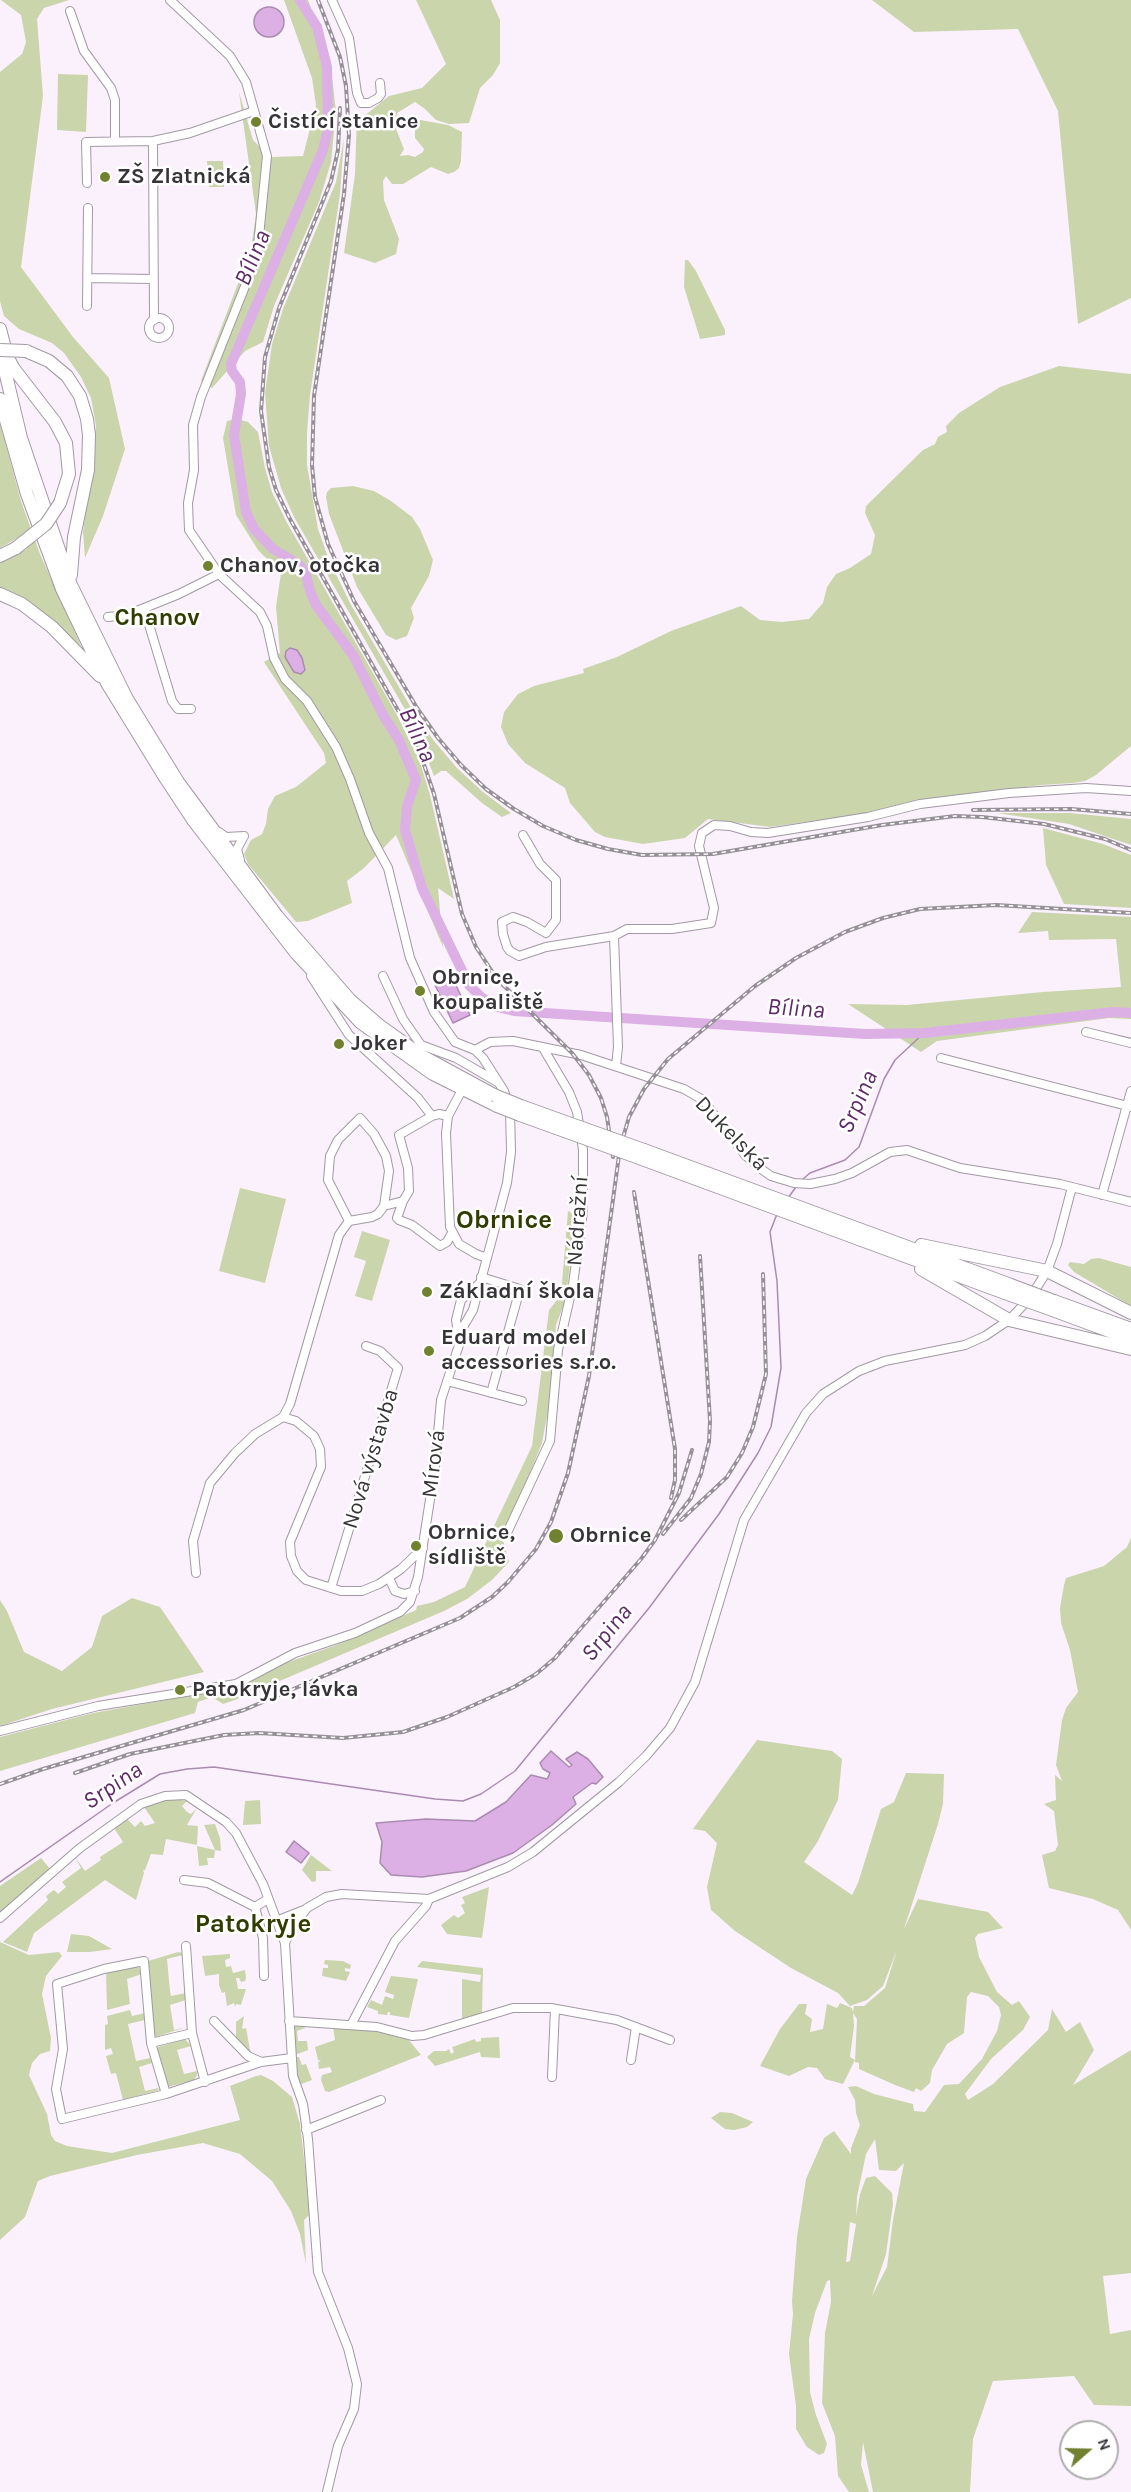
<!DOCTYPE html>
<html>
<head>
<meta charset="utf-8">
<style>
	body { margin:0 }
	#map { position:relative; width:1131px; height:2492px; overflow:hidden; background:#fbf1fd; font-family:Karla,sans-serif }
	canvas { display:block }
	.north { position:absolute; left:1059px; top:2420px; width:60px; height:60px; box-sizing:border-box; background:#fff; border:2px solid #afaeaf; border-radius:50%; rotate:70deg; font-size:16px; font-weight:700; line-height:24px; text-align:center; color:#373438 }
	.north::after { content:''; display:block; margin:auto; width:21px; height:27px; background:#708130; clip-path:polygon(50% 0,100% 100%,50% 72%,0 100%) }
</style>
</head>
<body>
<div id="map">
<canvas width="1131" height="2492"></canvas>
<div class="north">N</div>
</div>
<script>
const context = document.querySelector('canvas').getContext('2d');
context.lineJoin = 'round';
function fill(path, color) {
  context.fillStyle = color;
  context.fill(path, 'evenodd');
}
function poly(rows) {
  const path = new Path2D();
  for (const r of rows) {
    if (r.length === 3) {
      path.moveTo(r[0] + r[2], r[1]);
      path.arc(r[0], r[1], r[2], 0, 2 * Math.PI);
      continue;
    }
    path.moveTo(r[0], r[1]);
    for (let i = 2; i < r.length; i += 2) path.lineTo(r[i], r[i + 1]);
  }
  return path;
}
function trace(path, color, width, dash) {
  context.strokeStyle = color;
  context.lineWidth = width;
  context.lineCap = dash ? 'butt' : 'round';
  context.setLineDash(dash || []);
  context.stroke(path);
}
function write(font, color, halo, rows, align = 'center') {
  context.font = font + ' Karla,sans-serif';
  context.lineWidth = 5;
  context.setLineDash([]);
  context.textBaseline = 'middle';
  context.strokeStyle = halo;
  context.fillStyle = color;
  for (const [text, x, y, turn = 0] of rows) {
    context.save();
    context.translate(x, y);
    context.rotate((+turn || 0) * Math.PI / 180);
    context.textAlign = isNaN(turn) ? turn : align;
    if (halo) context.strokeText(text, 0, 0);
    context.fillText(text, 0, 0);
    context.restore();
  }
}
fill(poly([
	[1,0,69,0,44,8,37,19,43,96,21,267,73,337,109,378,125,449,103,516,85,558,83,532,96,426,91,398,81,377,64,353,52,343,19,329,4,316,0,301,0,72,22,54,26,42,21,15],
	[284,0,308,0,330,59,336,112,331,162,319,202,274,306,263,342,245,351,212,388,201,381,251,249,256,214,239,92,253,140,270,157,303,156,316,105,312,78],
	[416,0,491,0,500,20,500,63,493,75,480,88,469,123,449,124,436,120,425,109,415,102,397,113,396,129,404,149,400,156,408,155,415,157,423,152,424,149,415,138,415,119,448,125,462,132,461,161,459,168,454,172,448,174,431,167,403,184,392,184,386,176,383,181,384,200,399,239,396,254,375,263,344,253,355,174,357,115,363,117,389,96,422,88,446,64],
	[872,0,1131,0,1131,298,1078,324,1058,111,1018,29,914,32],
	[58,74,88,75,86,132,57,130],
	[344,138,340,194,310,395,307,433,307,465,318,529,329,560,350,603,413,711,434,741,457,768,483,792,511,813,502,817,482,803,446,771,441,771,434,776,414,725,294,517,281,488,269,446,265,393,272,344,283,309,336,182],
	[223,161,224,187,209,187,207,161],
	[685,260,688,260,696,271,725,330,725,335,700,339,684,287],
	[1059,366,1131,374,1131,746,1096,775,1085,781,1073,783,1042,785,919,800,869,813,770,827,708,819,685,838,643,844,605,837,595,832,570,803,565,788,525,763,508,744,501,727,504,712,518,694,534,686,584,673,583,669,617,657,671,631,741,606,760,620,782,622,809,619,823,603,827,587,836,574,850,568,871,554,875,535,865,513,866,506,923,450,935,444,938,437,947,432,946,426,959,413,1000,387],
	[237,419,248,422,258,432,265,468,272,492,286,521,397,715,420,762,430,795,454,899,438,888,443,947,396,835,364,868,347,881,352,903,308,921,296,922,248,864,244,854,251,840,262,834,266,824,268,809,275,796,296,787,326,763,324,753,264,662,280,653,276,607,281,573,258,550,236,515,223,438,227,421],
	[297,650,304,666,294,672,285,655,286,651],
	[0,423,21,501,40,554,81,646,26,602,0,588,0,561,27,549,21,536,0,548],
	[353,486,374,491,391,501,412,517,420,529,433,560,429,576,411,608,414,618,407,636,396,640,386,635,357,587,329,514,326,497,327,492,331,488],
	[997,813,1070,813,1131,819,1131,845,1069,824],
	[1043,828,1103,844,1131,855,1131,908,1064,904,1046,865],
	[1032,912,1131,917,1131,1019,1109,1018,937,1041,921,1052,848,1004,907,1005,1043,992,1121,987,1116,939,1049,940,1048,931,1018,933],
	[240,1188,286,1199,265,1283,219,1271],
	[568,1211,573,1214,573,1236,566,1299,556,1325,548,1411,542,1443,503,1540,509,1562,492,1580,467,1599,444,1611,235,1700,223,1704,212,1697,198,1702,195,1713,0,1771,0,1737,93,1713,239,1687,286,1663,336,1645,416,1610,417,1606,434,1602,465,1587,532,1446,549,1310,561,1295],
	[362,1231,390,1240,372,1301,355,1296,366,1261,354,1257],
	[1099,1258,1131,1267,1131,1306,1074,1272,1068,1265,1070,1262,1084,1264,1091,1259],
	[1131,1538,1131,1930,1118,1910,1093,1899,1049,1888,1042,1855,1055,1851,1058,1845,1054,1811,1044,1804,1056,1800,1055,1775,1062,1781,1056,1765,1062,1720,1066,1708,1078,1692,1070,1650,1061,1623,1060,1608,1064,1585,1066,1578,1104,1566,1127,1547],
	[132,1598,160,1607,204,1672,52,1709,0,1726,0,1600,7,1611,24,1652,62,1671,92,1647,102,1616],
	[757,1740,832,1751,842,1759,838,1800,818,1841,804,1862,852,1895,858,1883,881,1809,894,1802,906,1773,944,1774,943,1804,938,1824,904,1929,918,1899,988,1912,1003,1928,978,1934,975,1938,979,1957,997,1992,1012,2005,1019,2001,1030,2017,1023,2030,991,2059,965,2094,968,2100,993,2084,1048,2030,1052,2009,1066,2032,1080,2022,1094,2050,1073,2085,1131,2050,1131,2273,1103,2276,1110,2334,1131,2330,1131,2406,1094,2405,1074,2376,993,2381,973,2439,970,2492,873,2492,863,2442,861,2465,869,2492,849,2492,838,2476,835,2436,822,2403,825,2333,831,2302,830,2280,827,2281,815,2313,809,2339,810,2392,816,2415,827,2444,824,2453,819,2455,807,2447,796,2429,796,2406,789,2354,793,2314,792,2301,797,2237,806,2179,824,2138,834,2131,851,2154,851,2148,860,2125,856,2113,855,2100,848,2087,856,2086,874,2094,913,2104,914,2111,925,2112,944,2085,959,2084,982,2059,997,2031,1001,2015,999,2007,988,1996,971,1992,967,1997,964,2033,947,2044,932,2070,930,2083,921,2091,916,2088,914,2092,895,2085,859,2069,859,2063,855,2062,857,2019,853,2013,854,2026,850,2057,855,2060,843,2084,825,2079,817,2068,808,2067,789,2076,760,2066,780,2029,799,2004,807,2004,805,2014,812,2019,810,2032,823,2029,827,2004,837,2008,840,2003,852,2008,853,2012,854,2006,864,2006,885,1988,897,1950,883,1986,867,2000,850,2006,838,1993,791,1968,735,1931,711,1910,707,1887,717,1843,705,1831,693,1829],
	[875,2139,879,2170,896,2171,904,2163,893,2220,887,2267,872,2296,886,2254,893,2204,892,2193,875,2176,866,2178,860,2194,856,2217,857,2197,866,2154],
	[850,2222,856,2224,850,2261,846,2262],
	[169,1798,187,1801,182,1806,187,1812,191,1814,197,1808,187,1825,198,1826,197,1845,166,1839,163,1855,151,1854,145,1870,143,1870,144,1873,136,1900,105,1880,34,1933,27,1952,3,1942,48,1900,46,1896,51,1892,54,1890,58,1894,66,1887,62,1882,81,1868,75,1857,85,1871,101,1860,100,1857,123,1842,114,1828,127,1819,135,1827,141,1821,145,1826,155,1823,144,1807],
	[260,1800,261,1824,243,1825,245,1801],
	[215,1824,220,1838,221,1851,215,1850,204,1825],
	[197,1846,215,1850,214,1858,207,1858,208,1865,199,1866],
	[311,1855,332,1871,316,1871,316,1881,312,1882,302,1870],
	[41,1858,52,1871,0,1913,0,1886],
	[489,1887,482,1938,447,1934,441,1925,454,1915,458,1918,465,1913,461,1905,465,1903,462,1897],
	[71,1934,89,1936,112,1949,90,1952,67,1952],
	[0,1942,29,1955,59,1952,62,1956,46,1976,42,1994,51,2038,50,2051,40,2054,32,2063,29,2075,47,2114,51,2135,55,2141,67,2146,112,2153,240,2120,230,2086,256,2076,261,2075,273,2081,292,2097,300,2124,306,2175,309,2215,304,2220,306,2264,300,2234,291,2211,272,2181,240,2154,203,2143,137,2155,50,2176,38,2181,25,2217,0,2240],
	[178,1952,183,1953,183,1955,167,1959,170,1991,171,1996,186,1993,186,2000,170,2005,171,2011,174,2030,186,2027,156,2037,154,2034,148,1961],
	[230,1954,230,1958,225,1960,226,1967,231,1966,233,1973,245,1970,246,1978,245,1981,241,1982,239,1978,236,1978,238,1989,246,1989,241,2005,236,2004,235,2007,234,2003,227,2006,225,1992,222,1993,219,1985,219,1974,205,1976,202,1956],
	[325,1960,343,1961,351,1965,350,1969,345,1968,345,1971,350,1972,346,1981,322,1976,323,1968,328,1968,328,1965,324,1964],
	[422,1961,483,1968,482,2013,462,2019,462,1979,480,1982,481,1975,417,1967],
	[136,1963,142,1974,127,1979,130,2004,107,2010,106,1972],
	[391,1976,418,1979,409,2018,390,2015,390,2012,388,2012,387,2015,378,2014,378,2011,367,2007,371,2000,382,2005,385,1996,393,1999,394,1995,385,1992],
	[130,2010,132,2016,145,2013,145,2020,128,2024,136,2061,150,2058,152,2063,139,2067,145,2091,158,2088,159,2090,123,2100,116,2073,111,2074,106,2056,113,2054,111,2048,105,2050,105,2025,108,2024,107,2016],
	[244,2016,242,2029,246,2028,251,2055,236,2039,236,2022],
	[295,2026,304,2026,305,2028,297,2031,298,2041,307,2041,308,2050,295,2055,296,2057,299,2057,302,2065,306,2064,312,2080,299,2085,295,2068,293,2030],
	[333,2027,368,2029,408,2039,421,2055,329,2092,325,2091,321,2080,322,2075,332,2072,330,2067,319,2069,318,2062,321,2061,318,2060,315,2047,335,2040],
	[499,2037,500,2058,481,2057,480,2052,435,2066,427,2057,434,2051,446,2051,449,2049,451,2054,454,2052,452,2047,455,2046,475,2039,476,2042,481,2041,481,2038],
	[185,2039,191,2046,177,2050,184,2074,197,2071,197,2075,194,2080,168,2087,156,2050,158,2047],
	[720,2112,732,2113,753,2122,747,2127,734,2130,725,2129,711,2118]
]), '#cad5ac');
const water = poly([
	[269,22,15],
	[290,648,297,650,302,658,305,670,301,674,294,672,285,657,286,651,290,648],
	[452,977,470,1015,453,1023,435,985,452,977],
	[551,1751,569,1767,572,1765,566,1759,577,1752,588,1759,603,1777,596,1784,592,1783,573,1797,576,1804,552,1825,513,1853,466,1871,422,1877,391,1875,380,1863,382,1842,376,1823,426,1819,475,1821,506,1802,531,1775,547,1779,550,1773,543,1769,540,1763,551,1751],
	[294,1841,309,1853,301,1863,286,1852,294,1841]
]);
fill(water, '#dcb0e4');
trace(water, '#aa8bb0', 1.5);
trace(poly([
	[803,1179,810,1173,845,1160,859,1147,884,1079,895,1060,924,1033],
	[788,1198,796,1187],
	[0,1882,113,1803,160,1774,187,1769,214,1767,435,1799,463,1801,481,1794,515,1771,649,1608,719,1514,758,1453,771,1427,781,1368,777,1281,770,1232,777,1214]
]), '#aa8bb0', 1.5);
trace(poly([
	[300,0,317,27,327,67,328,129,323,150,231,364,232,371,240,382,241,394,234,435,246,512,254,529,273,549,298,564,305,571,310,591,316,605,353,655,383,715,399,740,416,780,407,806,405,830,422,888,469,985,481,997,497,1007,514,1011,865,1034,924,1033,1113,1012,1131,1013]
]), '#dcb0e4', 10);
const minor = poly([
	[332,0,349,38,357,93,361,103,369,103,378,98,381,94,380,83],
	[70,11,84,51,111,88,115,100,115,141],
	[87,183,86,142,153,141],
	[88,278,153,279],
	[87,306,88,208],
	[159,328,10],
	[154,320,153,141,190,133,254,111],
	[144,608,172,701,178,709,191,709],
	[108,617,127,615,179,594,219,574],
	[219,832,226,837,244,836],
	[523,835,540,864,556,880,556,920,546,933,527,922,513,917,502,922,503,934,507,947,510,951,519,956,546,947,614,936,627,929,672,929,711,923,714,908,699,846,702,833,714,825,730,826,751,832,768,833,868,817,920,804,1009,793,1086,788,1131,791],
	[240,860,237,849,244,836],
	[614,936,618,1047,616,1066],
	[311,976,349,1035,418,1098,432,1116],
	[383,976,403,1019,421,1045,456,1058,499,1083],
	[1086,1032,1131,1043],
	[475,1050,490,1042,513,1041,581,1055,684,1089,703,1100,745,1155,761,1169,771,1176,794,1183,810,1184,835,1179,852,1173,890,1152,907,1150,960,1168,1060,1184,1131,1202],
	[941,1058,1131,1107],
	[462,1090,448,1116,446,1133,450,1227,459,1244,476,1254,487,1258],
	[1102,1195,1131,1091],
	[403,1201,397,1218,399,1220,412,1225,440,1246,447,1242,452,1233],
	[349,1221,328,1180,330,1156,338,1140,360,1118,374,1134,386,1156,389,1171,384,1206],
	[481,1277,520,1289,491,1393],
	[459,1339,456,1320,461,1300,481,1282],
	[447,1381,522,1401],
	[283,1417,290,1404,339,1235,349,1221,372,1217,378,1214,384,1206,403,1201,409,1191,408,1168,399,1135,432,1116,439,1114,448,1116],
	[506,1535,550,1441,558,1350,573,1284,583,1212,583,1150,577,1112,569,1092,543,1048],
	[196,1573,193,1541,210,1483,235,1453,255,1434,283,1417,296,1421,314,1436,320,1449,321,1467,290,1542,291,1556,297,1571,306,1580,341,1591,362,1591,379,1584,401,1569,423,1548],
	[389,1578,395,1591,404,1594,415,1591],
	[331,1588,398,1368,380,1351,366,1346],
	[0,1731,98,1706,236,1684,295,1653,355,1633,400,1612,410,1602,418,1577,435,1467,441,1400,460,1342,463,1327,473,1310,507,1183,511,1152,510,1110,504,1091,483,1058,475,1050,455,1042,434,1012,410,958,388,868,369,833,350,779,336,747,307,701,285,679,274,658,267,626,260,612,219,574,189,530,188,503,194,470,193,425,201,397,257,256,267,156,246,82,230,56,170,0],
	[184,1880,208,1883,255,1907,268,1899],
	[255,1907,263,1938,264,1976],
	[0,1918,80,1848,141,1804,165,1796,186,1795,226,1822,236,1833,263,1884,285,1943,293,2076,303,2104,308,2139,318,2272,348,2348,357,2384,354,2409,338,2446,327,2492],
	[276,1921,304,1910],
	[285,1943,292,1928,307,1908,326,1897,342,1894,429,1899,508,1867,533,1852,619,1782,646,1756,670,1728,695,1682,744,1520,806,1413,823,1394,859,1371,885,1361,965,1345,985,1336,1009,1320,1030,1298,1047,1271,1057,1244,1072,1187],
	[186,1946,192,2033,205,2082],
	[214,2021,248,2056,261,2062],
	[289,2021,377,2027,412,2036,424,2035,513,2008,551,2008,617,2020,670,2040],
	[351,2025,395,1941,426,1906,429,1899],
	[151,2043,192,2033],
	[631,2060,636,2027],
	[552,2077,555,2009],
	[166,2094,151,2043,144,1961,104,1969,57,1984,63,2049,56,2089,62,2119,166,2094,261,2062,292,2058],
	[306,2130,381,2100]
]);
const highway = poly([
	[0,329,7,356,14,369,55,422,66,443,69,474,60,503],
	[0,350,21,438,71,585,127,699,178,782,277,916,350,1000,380,1026,422,1056,494,1095],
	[26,351,49,361,67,376,80,396,87,419,89,435,88,470,74,537,71,575],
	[0,399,27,494,62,589,107,683,166,779,193,820,296,953,360,1022,433,1074,497,1106],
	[0,556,16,548],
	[0,594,22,604,52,627,100,676],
	[521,1106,557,1119],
	[520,1115,559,1129],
	[644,1150,1011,1285],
	[642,1159,1005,1293],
	[921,1245,1047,1271,1131,1313],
	[921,1269,1009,1320,1131,1349],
	[1054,1301,1131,1329],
	[1047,1308,1131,1339]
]);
trace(minor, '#a199a3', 10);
trace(highway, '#a199a3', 14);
trace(minor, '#fff', 8);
trace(highway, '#fff', 12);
const rail = poly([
	[318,0,340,57,346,86,349,135,344,194,314,396,312,465,315,497,328,544,354,601,417,708,438,738,461,765,486,789,514,809,543,826,576,840,608,849,642,855,713,854,882,825,955,816,982,817,1044,824,1105,839,1131,850],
	[340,108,338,150,331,181,279,308,265,357,261,411,269,467,276,490,290,519,417,744,434,794,462,914,476,947,497,979,572,1053,589,1075,601,1098,607,1117,613,1157],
	[973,810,1071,809,1131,814],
	[634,1192,675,1449,675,1480,671,1498],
	[681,1520,727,1477,742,1453,753,1427,766,1374,763,1274],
	[663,1534,691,1498,701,1474,709,1442,710,1421,700,1256],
	[75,1773,130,1754,224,1735,259,1733,343,1738,403,1732,447,1717,514,1687,536,1674,555,1658,641,1559,655,1540,679,1493,692,1450],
	[0,1784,43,1769,244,1710,460,1618,492,1597,508,1582,536,1549,551,1522,568,1473,589,1376,620,1148,629,1117,644,1089,668,1059,755,986,796,958,845,932,883,918,920,909,996,905,1131,913]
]);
trace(rail, '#979098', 4);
trace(rail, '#fff', 1.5, [4.5]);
const highwayBridge = poly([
	[0,350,26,351],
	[16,548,46,524,60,503],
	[494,1095,521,1106],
	[497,1106,520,1115],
	[557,1119,644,1150],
	[559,1129,642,1159],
	[1011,1285,1054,1301],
	[1005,1293,1047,1308]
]);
trace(highwayBridge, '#a199a3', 14, []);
trace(highwayBridge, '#fff', 12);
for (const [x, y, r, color] of [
	[256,122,6,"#708130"],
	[105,177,6,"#708130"],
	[208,566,6,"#708130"],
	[420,991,6,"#708130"],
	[339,1044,6,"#708130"],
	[427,1292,6,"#708130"],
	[429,1351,6,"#708130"],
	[556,1536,8,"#708130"],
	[416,1546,6,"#708130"],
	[180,1690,6,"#708130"]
]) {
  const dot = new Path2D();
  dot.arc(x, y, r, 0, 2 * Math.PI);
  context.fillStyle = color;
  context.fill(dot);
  trace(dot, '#fff', 2);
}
write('bold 22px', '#373438', '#fff', [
	["Čistící stanice",268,122],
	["ZŠ Zlatnická",117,177],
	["Chanov, otočka",220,566],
	["Obrnice,",432,978],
	["koupaliště",432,1003],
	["Joker",351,1044],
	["Základní škola",439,1292],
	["Eduard model",441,1338],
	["accessories s.r.o.",441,1363],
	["Obrnice,",428,1533],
	["sídliště",428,1558],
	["Obrnice",570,1536],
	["Patokryje, lávka",192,1690]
], 'left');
write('22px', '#373438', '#fff', [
	["Dukelská",731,1134,46],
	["Nádražní",578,1221,-86],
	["Nová výstavba",371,1459,-73],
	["Mírová",434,1464,-83]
]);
write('italic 24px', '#5f2a68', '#fff', [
	["Bílina",253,258,-67],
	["Bílina",417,735,65],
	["Bílina",796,1009,4],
	["Srpina",858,1102,-66],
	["Srpina",607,1633,-51],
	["Srpina",113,1786,-34]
]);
write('bold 24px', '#313c00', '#fff', [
	["Chanov",157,618]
]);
write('bold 26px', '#313c00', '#fff', [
	["Obrnice",504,1221],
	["Patokryje",253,1925]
]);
</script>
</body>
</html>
